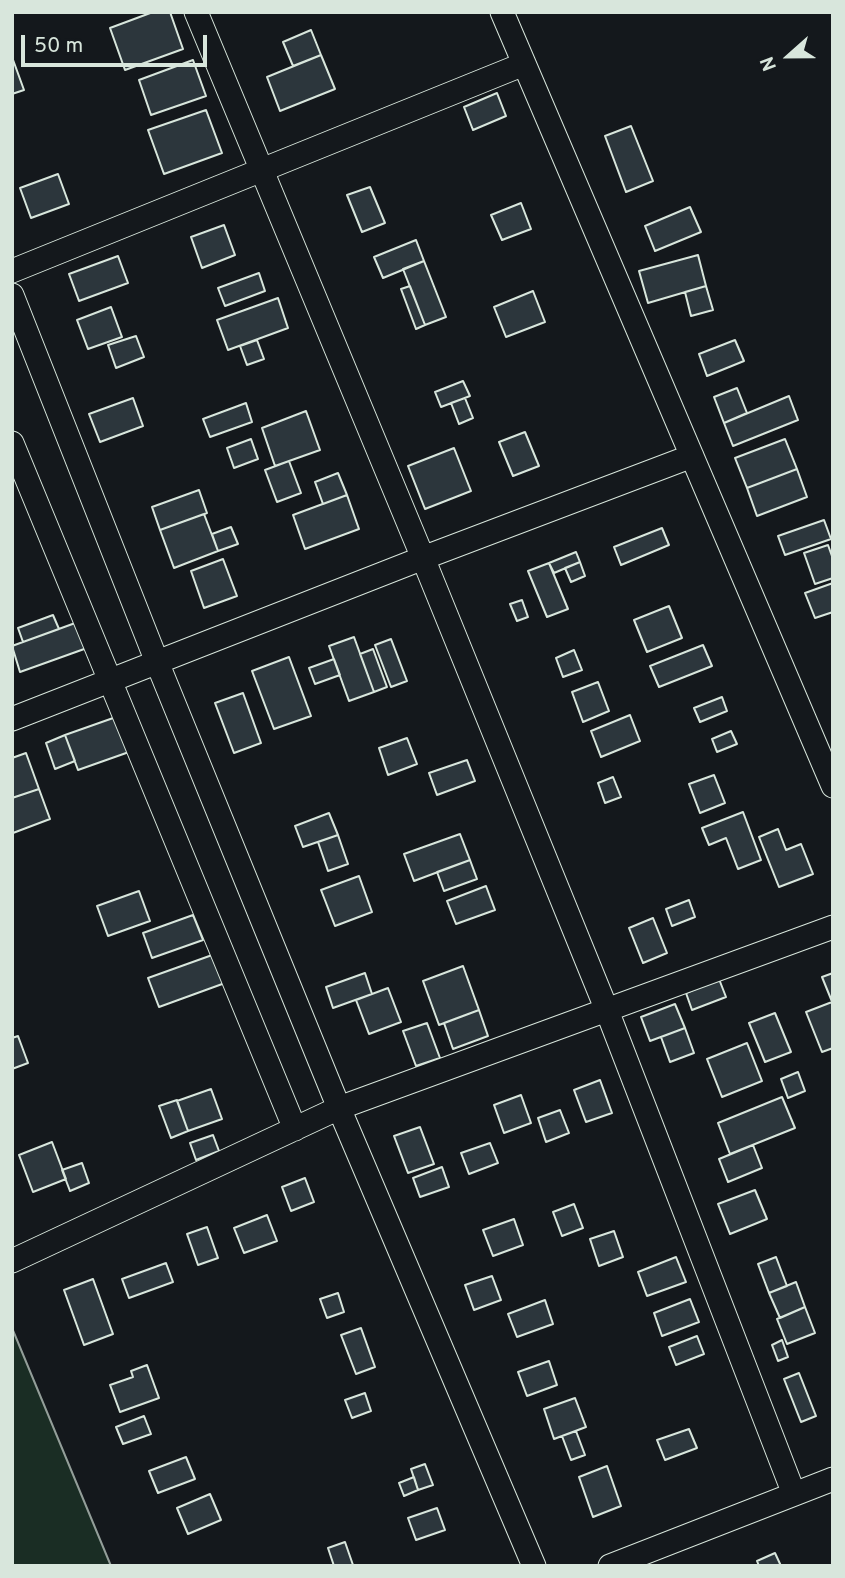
<!DOCTYPE html>
<html>
<head>
<meta charset="utf-8">
<style>
	body { margin:0 }
	#map { position:relative; width:845px; height:1578px; overflow:hidden; background:#14181c; font-family:Overpass,sans-serif }
	canvas { display:block }
	.frame { position:absolute; inset:0; border:14px solid #d8e6dc; pointer-events:none }
	.north { position:absolute; left:754px; top:21px; width:70px; height:70px; -webkit-text-stroke:5px #14181c; paint-order:stroke; rotate:249deg; font-size:19px; font-weight:700; line-height:28px; text-align:center; color:#d8e6dc }
	.north::after { content:''; display:block; margin:auto; width:24px; height:32px; background:#d8e6dc; clip-path:polygon(50% 0,100% 100%,50% 72%,0 100%) }
	.scale { position:absolute; left:21px; top:35px; width:186px; height:32px; box-sizing:border-box; border:4px solid #d8e6dc; border-top:0; padding-left:9px; font-size:21px; line-height:24px; white-space:nowrap; color:#d8e6dc; -webkit-text-stroke:5px #14181c; paint-order:stroke }
</style>
</head>
<body>
<div id="map">
<canvas width="845" height="1578"></canvas>
<div class="frame"></div>
<div class="north">N</div>
<div class="scale">50 m</div>
</div>
<script>
const context = document.querySelector('canvas').getContext('2d');
context.lineJoin = 'round';
function fill(path, color) {
  context.fillStyle = color;
  context.fill(path, 'evenodd');
}
function poly(rows) {
  const path = new Path2D();
  for (const r of rows) {
    path.moveTo(r[0], r[1]);
    for (let i = 2; i < r.length; i += 2) path.lineTo(r[i], r[i + 1]);
  }
  return path;
}
function trace(path, color, width, dash) {
  context.strokeStyle = color;
  context.lineWidth = width;
  context.lineCap = dash ? 'butt' : 'round';
  context.setLineDash(dash || []);
  context.stroke(path);
}
const green = poly([
	[12,1328,111,1566,12,1566,12,1328]
]);
fill(green, '#1a2d24');
trace(green, '#939e99', 2);
const building = poly([
	[153,12,170,12,183,49,125,70,110,28,153,12],
	[311,30,321,55,293,66,283,42,311,30],
	[321,55,335,89,280,111,267,77,321,55],
	[12,57,24,90,12,94,12,57],
	[193,60,206,96,151,115,139,80,193,60],
	[497,93,506,116,473,130,464,107,497,93],
	[206,110,222,153,164,174,148,130,206,110],
	[631,126,653,181,626,192,605,136,631,126],
	[58,174,69,204,31,218,20,188,58,174],
	[370,187,385,223,362,232,347,195,370,187],
	[521,203,531,229,502,240,491,215,521,203],
	[690,207,701,232,655,251,645,226,690,207],
	[224,225,235,255,202,268,191,237,224,225],
	[416,240,424,261,383,278,374,257,416,240],
	[698,255,706,286,648,303,639,271,698,255],
	[118,256,128,283,79,301,69,274,118,256],
	[424,261,446,317,425,325,403,269,424,261],
	[259,273,265,291,225,306,218,288,259,273],
	[410,286,425,325,416,329,401,289,410,286],
	[706,286,713,310,691,316,685,292,706,286],
	[533,291,545,322,506,337,494,307,533,291],
	[278,298,288,328,228,350,217,320,278,298],
	[111,307,122,337,88,349,77,320,111,307],
	[136,336,144,357,116,368,108,345,136,336],
	[257,340,264,359,247,365,240,346,257,340],
	[735,340,744,361,707,376,699,354,735,340],
	[463,381,470,396,441,407,435,392,463,381],
	[737,388,747,413,724,423,714,397,737,388],
	[789,396,798,420,733,446,724,423,789,396],
	[133,398,143,426,100,442,89,414,133,398],
	[465,398,473,418,459,424,451,403,465,398],
	[246,403,252,422,210,437,203,419,246,403],
	[306,411,320,450,275,466,262,428,306,411],
	[525,432,539,466,513,476,499,442,525,432],
	[251,439,258,459,234,468,227,448,251,439],
	[785,439,797,469,747,488,735,458,785,439],
	[454,448,471,491,425,509,408,466,454,448],
	[289,461,301,493,277,502,265,470,289,461],
	[797,469,807,497,757,516,747,488,797,469],
	[338,473,347,495,323,504,315,482,338,473],
	[199,490,207,513,160,530,152,507,199,490],
	[347,495,359,529,305,549,293,515,347,495],
	[204,514,218,551,174,568,160,530,204,514],
	[824,520,831,539,785,555,778,536,824,520],
	[231,527,238,544,218,551,212,534,231,527],
	[662,528,669,545,621,565,614,547,662,528],
	[828,545,833,559,833,578,815,584,804,553,828,545],
	[576,552,580,562,554,573,549,563,576,552],
	[223,559,237,596,204,608,191,571,223,559],
	[580,562,585,576,571,582,565,568,580,562],
	[549,563,568,609,547,617,528,571,549,563],
	[833,583,833,612,815,618,805,593,833,583],
	[522,600,528,617,517,621,510,604,522,600],
	[669,606,682,638,647,652,634,620,669,606],
	[53,615,59,629,23,642,18,628,53,615],
	[78,622,87,648,20,672,12,646,78,622],
	[354,637,374,692,349,701,329,646,354,637],
	[391,639,407,681,391,687,375,645,391,639],
	[703,645,712,666,659,687,650,666,703,645],
	[373,649,387,687,374,692,360,654,373,649],
	[574,650,582,670,563,677,556,658,574,650],
	[289,657,311,716,274,729,252,671,289,657],
	[334,659,340,675,315,684,309,668,334,659],
	[598,682,609,711,583,722,572,692,598,682],
	[243,693,261,743,234,753,215,703,243,693],
	[722,697,727,711,700,722,694,708,722,697],
	[630,715,640,741,601,757,591,731,630,715],
	[116,717,129,752,78,770,65,735,116,717],
	[731,731,737,744,717,752,712,739,731,731],
	[65,735,75,761,55,769,46,743,65,735],
	[407,738,417,764,388,775,379,748,407,738],
	[26,753,39,789,12,798,12,758,26,753],
	[467,760,475,781,437,795,429,773,467,760],
	[714,775,725,803,700,813,689,784,714,775],
	[613,777,621,797,605,803,598,783,613,777],
	[39,789,50,819,13,833,12,798,39,789],
	[743,812,761,860,738,869,726,838,709,845,702,828,743,812],
	[329,813,338,835,303,847,295,826,329,813],
	[778,829,786,850,801,844,813,874,779,887,759,837,778,829],
	[460,834,470,860,414,881,404,854,460,834],
	[338,835,348,864,328,871,318,842,338,835],
	[470,860,477,879,444,891,437,872,470,860],
	[359,876,372,912,335,926,321,890,359,876],
	[486,886,495,910,456,924,447,901,486,886],
	[139,891,150,921,108,936,97,906,139,891],
	[689,900,695,917,672,926,666,909,689,900],
	[193,915,203,940,152,958,143,933,193,915],
	[653,918,667,953,643,963,629,928,653,918],
	[215,954,225,983,159,1007,148,978,215,954],
	[463,966,479,1010,439,1025,423,981,463,966],
	[365,973,372,994,333,1008,326,987,365,973],
	[833,973,833,1004,822,977,833,973],
	[719,979,726,997,692,1010,686,993,719,979],
	[388,988,401,1022,369,1034,356,1000,388,988],
	[832,1002,833,1048,822,1052,806,1012,832,1002],
	[675,1004,685,1028,650,1041,641,1017,675,1004],
	[479,1010,488,1036,453,1049,444,1023,479,1010],
	[775,1013,791,1052,765,1062,749,1023,775,1013],
	[427,1023,440,1058,416,1066,403,1031,427,1023],
	[685,1028,694,1053,670,1062,661,1037,685,1028],
	[18,1036,28,1063,12,1069,12,1038,18,1036],
	[747,1043,762,1081,722,1097,707,1059,747,1043],
	[798,1072,805,1091,788,1098,781,1079,798,1072],
	[600,1080,612,1113,586,1122,574,1090,600,1080],
	[211,1089,222,1119,188,1131,177,1101,211,1089],
	[521,1095,531,1123,504,1133,494,1105,521,1095],
	[782,1097,795,1128,730,1154,718,1123,782,1097],
	[177,1100,188,1131,171,1138,159,1106,177,1100],
	[560,1110,569,1133,546,1142,538,1118,560,1110],
	[420,1127,434,1164,408,1173,394,1136,420,1127],
	[213,1135,219,1151,196,1160,190,1143,213,1135],
	[52,1142,66,1179,33,1192,19,1155,52,1142],
	[490,1143,498,1163,469,1174,461,1153,490,1143],
	[753,1145,762,1168,728,1182,719,1159,753,1145],
	[82,1163,89,1183,70,1191,62,1170,82,1163],
	[442,1167,449,1187,420,1197,413,1178,442,1167],
	[305,1178,314,1202,291,1211,282,1187,305,1178],
	[755,1190,767,1219,730,1234,718,1204,755,1190],
	[574,1204,583,1228,562,1236,553,1212,574,1204],
	[267,1215,277,1241,244,1253,234,1228,267,1215],
	[514,1219,523,1245,493,1256,483,1230,514,1219],
	[207,1227,218,1258,198,1265,187,1234,207,1227],
	[614,1231,623,1257,599,1266,590,1239,614,1231],
	[676,1257,686,1282,647,1296,638,1272,676,1257],
	[776,1257,787,1286,769,1293,758,1264,776,1257],
	[166,1263,173,1282,129,1298,122,1279,166,1263],
	[492,1276,501,1300,474,1310,465,1285,492,1276],
	[93,1279,113,1334,84,1345,64,1290,93,1279],
	[796,1282,805,1307,780,1318,769,1293,796,1282],
	[338,1293,344,1312,327,1318,320,1299,338,1293],
	[690,1299,699,1322,662,1336,654,1313,690,1299],
	[545,1300,553,1324,517,1337,508,1314,545,1300],
	[805,1307,815,1333,787,1344,777,1319,805,1307],
	[361,1328,375,1367,356,1374,341,1335,361,1328],
	[697,1336,704,1354,676,1365,669,1347,697,1336],
	[782,1340,788,1357,778,1361,772,1345,782,1340],
	[549,1361,557,1385,527,1396,518,1372,549,1361],
	[147,1365,159,1398,120,1412,110,1385,133,1377,131,1371,147,1365],
	[799,1373,816,1416,801,1422,784,1379,799,1373],
	[365,1393,371,1411,352,1418,345,1400,365,1393],
	[575,1398,586,1427,554,1439,544,1409,575,1398],
	[144,1416,151,1434,123,1444,116,1427,144,1416],
	[689,1429,697,1448,665,1460,657,1440,689,1429],
	[576,1431,585,1455,571,1460,562,1436,576,1431],
	[186,1457,195,1479,158,1493,149,1471,186,1457],
	[425,1464,433,1485,418,1490,411,1469,425,1464],
	[607,1466,621,1506,593,1517,579,1477,607,1466],
	[414,1477,418,1490,404,1496,399,1483,414,1477],
	[210,1494,221,1520,188,1534,177,1508,210,1494],
	[437,1508,445,1530,416,1540,408,1518,437,1508],
	[345,1542,353,1565,334,1566,328,1548,345,1542],
	[775,1553,781,1566,759,1566,757,1561,775,1553]
]);
fill(building, '#2c363c');
trace(building, '#d8e6dc', 2);
const minor = poly([
	[196,12,423,558,606,1008,794,1494],
	[502,12,833,786],
	[12,271,524,64],
	[12,295,157,662,339,1108,534,1566],
	[12,443,295,1129],
	[12,719,423,558,692,456],
	[12,1261,339,1108,833,927],
	[610,1566,833,1479]
]);
trace(minor, '#d8e6dc', 25);
trace(minor, '#14181c', 23);
</script>
</body>
</html>
